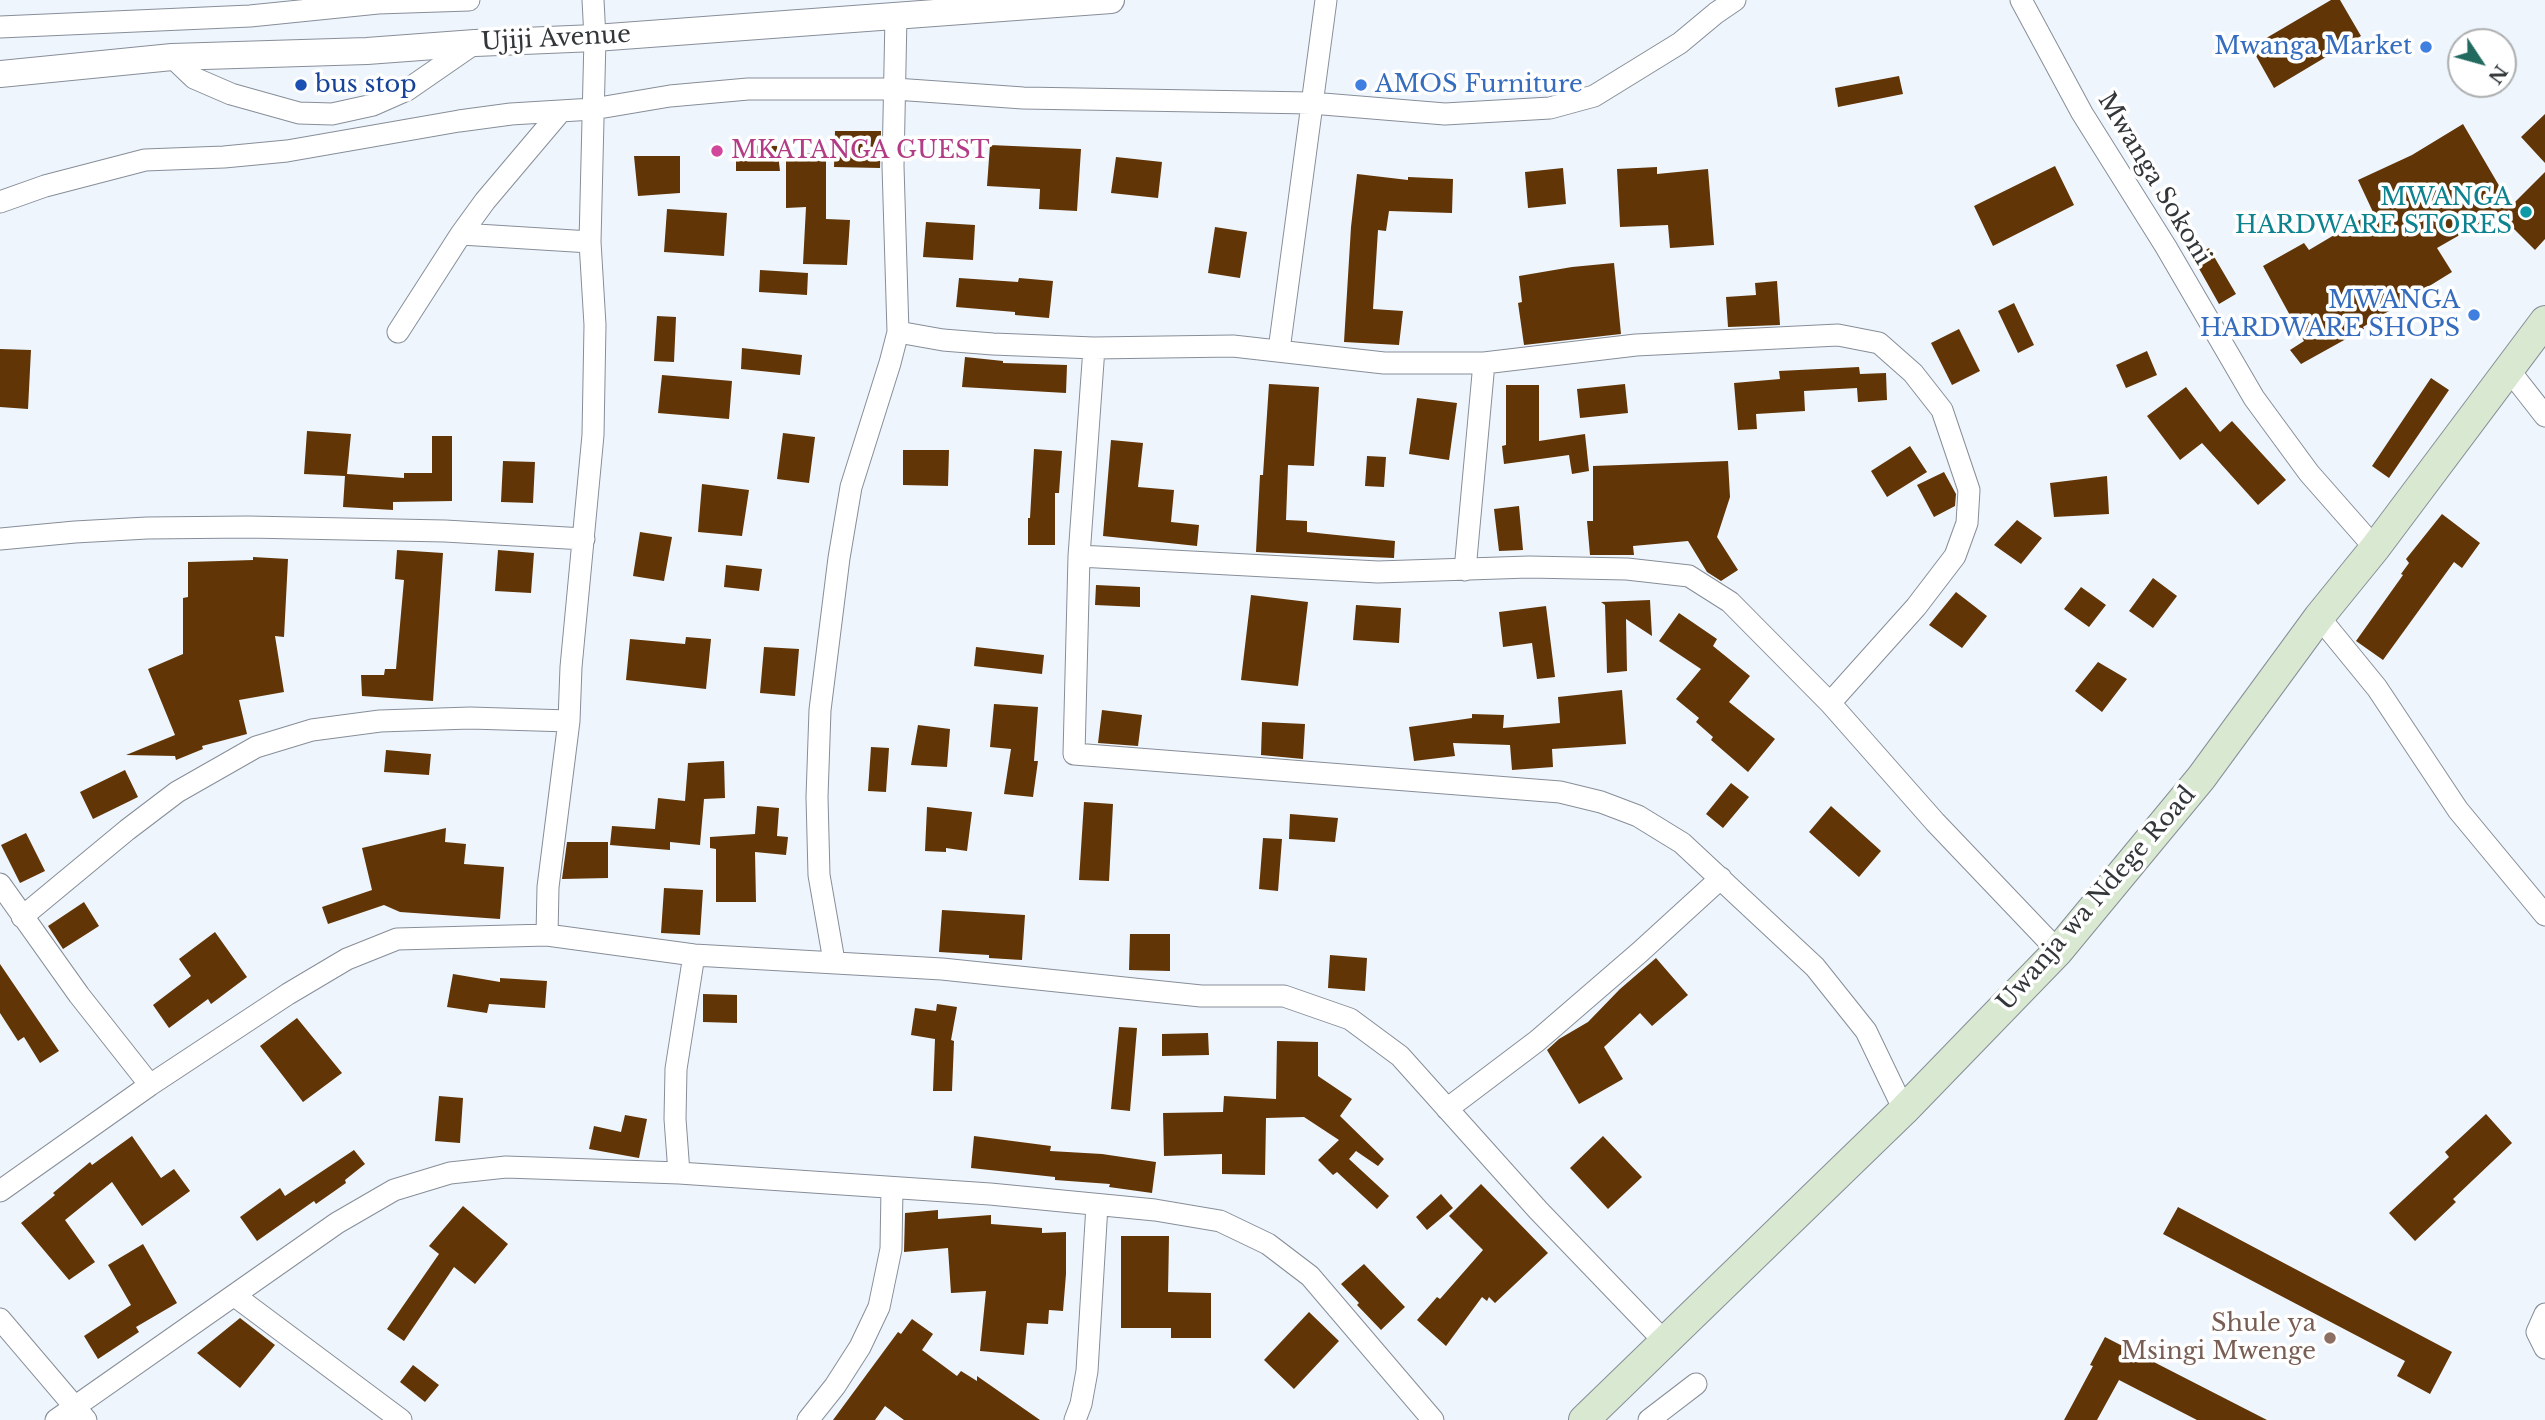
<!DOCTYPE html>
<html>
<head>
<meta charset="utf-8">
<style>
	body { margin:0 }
	#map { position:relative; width:2545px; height:1420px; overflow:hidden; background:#eef5fd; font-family:"Libre Baskerville",serif }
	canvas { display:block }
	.north { position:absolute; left:2447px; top:28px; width:70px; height:70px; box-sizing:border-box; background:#fff; border:2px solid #adafb0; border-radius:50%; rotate:126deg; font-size:19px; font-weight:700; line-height:28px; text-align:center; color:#33373a }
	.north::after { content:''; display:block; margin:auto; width:24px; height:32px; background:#226a5f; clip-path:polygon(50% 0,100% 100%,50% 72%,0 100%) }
</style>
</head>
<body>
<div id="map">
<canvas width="2545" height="1420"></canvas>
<div class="north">N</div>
</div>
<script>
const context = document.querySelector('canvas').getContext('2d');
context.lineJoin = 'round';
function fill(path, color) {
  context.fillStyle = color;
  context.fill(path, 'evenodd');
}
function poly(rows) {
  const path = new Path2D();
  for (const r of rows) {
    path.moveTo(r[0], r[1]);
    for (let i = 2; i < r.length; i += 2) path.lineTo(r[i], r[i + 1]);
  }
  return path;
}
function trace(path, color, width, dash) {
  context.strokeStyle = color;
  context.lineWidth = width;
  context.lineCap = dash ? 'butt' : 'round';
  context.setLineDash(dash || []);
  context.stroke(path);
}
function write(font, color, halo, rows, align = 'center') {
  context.font = font + ' "Libre Baskerville",serif';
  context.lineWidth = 7;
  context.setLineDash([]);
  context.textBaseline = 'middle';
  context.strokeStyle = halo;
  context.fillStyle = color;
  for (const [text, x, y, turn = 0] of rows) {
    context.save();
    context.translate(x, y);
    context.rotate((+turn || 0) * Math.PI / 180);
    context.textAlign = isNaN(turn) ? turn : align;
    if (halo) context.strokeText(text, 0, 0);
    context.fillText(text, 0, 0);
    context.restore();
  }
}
fill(poly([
	[2331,0,2340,0,2361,36,2274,88,2251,47],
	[1899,76,1903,94,1838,107,1835,88],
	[2545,114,2545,163,2521,137],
	[2463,124,2511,206,2545,172,2545,239,2535,250,2498,213,2437,248,2452,272,2363,327,2364,329,2301,364,2290,350,2304,341,2263,266,2304,243,2309,250,2373,212,2358,180,2412,155],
	[835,131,881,131,880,168,834,167],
	[736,145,777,146,780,171,736,171],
	[990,145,1081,149,1077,211,1039,209,1040,189,987,186],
	[826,152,826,219,850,220,847,265,803,264,806,207,786,208,786,155],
	[634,156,680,156,680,193,638,196],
	[1116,157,1162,162,1158,198,1111,193],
	[2055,166,2074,205,1993,246,1974,206],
	[1657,167,1657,174,1708,169,1714,245,1670,248,1668,225,1620,227,1617,169],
	[1563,168,1566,204,1528,208,1525,172],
	[1357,174,1408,180,1408,177,1453,179,1452,213,1389,211,1386,231,1378,230,1373,309,1403,311,1399,345,1344,342,1351,227],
	[667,209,727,213,724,256,664,252],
	[926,222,975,225,973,260,923,257],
	[1215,227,1247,232,1240,278,1208,273],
	[2209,248,2236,294,2219,304,2193,258],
	[1614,263,1621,334,1524,345,1518,303,1522,302,1519,276,1572,267],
	[760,270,808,273,807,295,759,292],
	[959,278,1018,282,1019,278,1053,281,1049,318,1015,315,1015,312,956,307],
	[1777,281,1780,325,1728,327,1726,297,1756,295,1755,283],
	[2014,303,2034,345,2018,353,1998,311],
	[657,316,676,317,674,362,654,361],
	[1959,329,1980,371,1952,385,1931,343],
	[742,348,802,355,800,375,741,369],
	[0,349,31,350,28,409,0,407],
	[2147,351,2157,375,2126,388,2116,365],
	[965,357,1003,361,1003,363,1067,365,1066,393,962,387],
	[1859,367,1860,374,1886,373,1887,400,1858,402,1857,388,1804,391,1805,411,1756,414,1757,429,1738,430,1734,383,1780,379,1779,371],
	[662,375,732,381,729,419,658,413],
	[2431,378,2449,390,2389,478,2372,466],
	[1269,384,1319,387,1314,466,1288,465,1286,520,1307,521,1307,532,1395,541,1394,558,1256,552,1260,475,1263,475],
	[1625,384,1628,413,1580,418,1577,389],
	[1506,385,1539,385,1539,441,1585,434,1589,471,1572,474,1569,455,1504,464,1502,446,1506,445],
	[2186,387,2220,432,2232,421,2286,480,2258,505,2202,443,2180,460,2147,416],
	[1417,398,1457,403,1449,460,1409,454],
	[307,431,351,434,347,474,404,478,404,473,432,473,432,436,452,436,452,501,393,502,393,510,343,507,345,476,304,474],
	[783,433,815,437,809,483,777,479],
	[1111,440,1143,443,1138,487,1174,490,1171,522,1199,525,1197,546,1103,536],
	[1910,446,1927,472,1887,497,1871,471],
	[1034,449,1062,451,1059,493,1055,493,1055,545,1028,545,1028,518,1030,518],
	[903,450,949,450,948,486,903,485],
	[1367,456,1386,457,1384,487,1365,486],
	[503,461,535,462,533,503,501,502],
	[1728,461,1730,497,1717,537,1738,570,1721,581,1707,572,1688,541,1633,546,1634,555,1590,555,1587,521,1593,521,1593,466],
	[1944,472,1956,494,1955,506,1934,517,1917,485],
	[2107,476,2109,514,2054,517,2050,483],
	[702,484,749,490,742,536,698,532],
	[1519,506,1523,550,1499,551,1494,509],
	[2442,514,2480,543,2462,568,2454,562,2383,660,2356,641,2403,575,2401,574,2409,563,2406,559],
	[2017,520,2042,538,2021,564,1994,545],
	[640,532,672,537,664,581,633,576],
	[397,550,443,553,433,701,362,696,361,675,384,675,385,669,396,669,404,580,395,579],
	[498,550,534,553,531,593,495,591],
	[253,557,288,559,284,637,275,636,284,692,239,700,247,734,202,746,203,749,176,760,175,756,126,755,175,735,148,669,183,654,183,598,188,597,188,562,253,560],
	[726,565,762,569,759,591,724,587],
	[2153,578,2177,596,2153,628,2129,611],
	[1096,585,1140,587,1140,607,1095,605],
	[2081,587,2106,605,2089,627,2064,609],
	[1956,592,1987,616,1962,648,1929,625],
	[1251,595,1308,602,1298,686,1241,680],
	[1650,600,1652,636,1626,619,1627,671,1607,673,1605,605,1601,602],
	[1356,605,1401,608,1399,643,1353,640],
	[1546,606,1555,677,1537,679,1532,643,1503,647,1499,612],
	[1679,613,1717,639,1713,646,1750,676,1729,702,1775,739,1748,772,1711,740,1713,737,1696,722,1699,718,1676,699,1701,669,1659,641],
	[686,637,711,639,706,689,626,680,630,639,685,644],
	[764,647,799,649,795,696,760,693],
	[976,647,1044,655,1042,674,974,666],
	[2098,662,2127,679,2102,712,2075,691],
	[1622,690,1626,744,1552,749,1553,767,1512,770,1510,745,1453,743,1455,756,1414,761,1409,727,1472,718,1472,714,1504,715,1503,728,1560,723,1558,697],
	[994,704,1038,707,1034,761,1038,761,1033,797,1004,794,1011,749,990,747],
	[1102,710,1142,715,1138,746,1098,743],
	[1262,722,1305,724,1303,759,1261,755],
	[918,725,950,729,947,767,911,765],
	[871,747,889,748,886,792,868,791],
	[386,750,431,754,429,775,384,772],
	[724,761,725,798,704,799,700,845,670,842,670,850,610,845,612,826,655,829,658,798,685,801,688,763],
	[125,770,138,797,93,819,80,792],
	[1731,783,1749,797,1723,828,1706,814],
	[1084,802,1113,804,1109,881,1079,880],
	[757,806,779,808,777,836,788,837,786,855,755,852,756,902,716,902,716,849,710,848,710,837,755,834],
	[1831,806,1881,851,1859,877,1809,832],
	[927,807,972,812,967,851,946,848,946,852,925,851],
	[1290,814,1338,818,1335,842,1289,839],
	[446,828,445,842,466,844,464,864,504,867,500,919,400,912,384,905,328,924,322,907,372,890,362,848],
	[26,833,45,871,20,883,1,845],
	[1263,838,1282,839,1278,891,1259,889],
	[567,842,608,842,608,878,562,879],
	[664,888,703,890,700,935,661,933],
	[84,902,99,926,63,949,48,926],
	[942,910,1025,915,1022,960,989,958,989,955,939,952],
	[215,932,247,977,211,1004,208,999,169,1028,153,1005,191,976,179,959],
	[1130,934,1170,934,1170,971,1129,970],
	[1330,955,1367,958,1365,991,1328,988],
	[1656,958,1688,995,1652,1026,1640,1013,1604,1047,1623,1079,1579,1104,1547,1050,1559,1039,1588,1022,1620,989],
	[0,964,59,1051,40,1063,24,1037,18,1041,0,1013],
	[453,974,500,982,500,978,547,981,545,1008,489,1004,487,1013,447,1007],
	[703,994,737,995,737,1023,703,1022],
	[937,1004,957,1007,951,1040,954,1041,952,1091,933,1091,935,1039,911,1035,915,1008,936,1011],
	[297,1018,342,1073,303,1102,260,1046],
	[1119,1027,1137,1028,1130,1111,1111,1109],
	[1208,1033,1209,1055,1162,1056,1162,1034],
	[1277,1041,1318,1042,1318,1076,1352,1099,1340,1116,1384,1159,1378,1166,1356,1151,1349,1159,1389,1196,1377,1209,1337,1172,1333,1175,1318,1160,1339,1140,1304,1117,1266,1118,1265,1175,1222,1174,1222,1154,1164,1156,1163,1113,1223,1112,1224,1096,1276,1099],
	[439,1096,463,1098,460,1143,435,1141],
	[2486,1114,2512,1143,2453,1199,2456,1202,2415,1241,2389,1213,2449,1157,2445,1152],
	[625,1115,647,1119,639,1158,589,1149,594,1126,621,1132],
	[132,1136,161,1178,174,1169,190,1191,142,1226,112,1182,65,1220,95,1262,69,1280,21,1223,55,1195,53,1193,90,1162,92,1165],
	[974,1136,1051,1146,1050,1151,1102,1154,1156,1162,1152,1193,1109,1187,1110,1184,1055,1180,1055,1177,971,1168],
	[1603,1136,1642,1177,1608,1209,1570,1168],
	[354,1150,365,1164,345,1180,346,1183,316,1204,314,1201,257,1241,240,1217,280,1188,285,1196],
	[1481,1184,1548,1253,1495,1303,1489,1297,1487,1301,1482,1297,1446,1346,1417,1320,1437,1297,1440,1299,1483,1250,1449,1216],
	[1441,1194,1453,1208,1427,1230,1416,1217],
	[463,1206,508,1244,475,1284,454,1267,404,1341,387,1329,439,1254,429,1246],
	[2178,1207,2452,1352,2430,1394,2397,1376,2405,1361,2163,1234],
	[938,1210,938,1219,991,1215,991,1224,1042,1228,1042,1233,1066,1232,1066,1274,1063,1311,1049,1310,1048,1324,1027,1323,1024,1355,980,1351,986,1291,951,1293,948,1248,904,1252,905,1213],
	[1121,1236,1169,1236,1168,1292,1211,1293,1211,1338,1171,1338,1171,1328,1121,1328],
	[143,1244,177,1303,136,1327,139,1332,98,1359,84,1336,131,1305,108,1265],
	[1364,1264,1405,1307,1381,1330,1357,1305,1359,1303,1341,1284],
	[1309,1312,1339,1341,1294,1389,1264,1360],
	[240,1318,275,1345,240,1388,197,1353],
	[912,1319,933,1334,922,1350,957,1376,961,1371,977,1381,977,1376,1040,1420,904,1420,885,1406,875,1420,833,1420,898,1332,901,1334],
	[2105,1337,2267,1420,2197,1420,2119,1380,2097,1420,2064,1420,2093,1366,2090,1365],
	[413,1365,439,1385,425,1402,400,1382]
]), '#613505');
const minor = poly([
	[2021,0,2082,113,2166,247,2254,398,2309,473,2375,548],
	[0,27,250,16,378,3,469,0],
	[172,57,194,78,231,94,299,113,332,114,373,105,407,90,475,43],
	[0,202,45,186,145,160,224,157,287,151,459,121,511,114,593,109,670,96,748,89,895,89,1023,98,1311,103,1445,114,1550,108,1594,96,1680,43,1716,13,1735,0],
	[461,234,590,242],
	[398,332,461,234,485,201,561,111],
	[898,332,943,340,993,344,1094,348,1233,346,1384,363,1484,363,1636,345,1838,335,1879,343,1913,373,1942,410,1969,490,1967,523,1955,556,1916,607,1830,703],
	[1094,348,1079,556,1074,754,1560,792,1601,802,1638,816,1682,843,1815,967,1866,1031,1904,1110],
	[1279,350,1326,0],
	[2509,370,2545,416],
	[0,539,75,532,147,528,248,527,445,531,584,539],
	[1079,556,1378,572,1529,567,1627,569,1689,576,1730,602,1830,703,1935,822,2058,951],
	[1465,570,1484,363],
	[2319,617,2377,688,2458,810,2545,915],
	[0,884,79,995,150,1085],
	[22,917,127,830,177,792,256,747,312,730,380,721,470,718,569,721],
	[547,935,548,887,569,721,571,667,593,435,595,325,590,242,595,38,593,0],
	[834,961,819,875,817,797,820,710,839,558,851,487,890,363,898,332,893,166,896,16],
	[1447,1109,1537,1041,1640,952,1721,878],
	[679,1173,675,1119,676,1069,694,955],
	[0,1191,150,1085,288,994,347,959,397,939,547,935,694,955,942,969,1201,996,1284,996,1350,1019,1400,1056,1538,1210,1664,1341],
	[235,1296,401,1420],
	[2545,1314,2537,1332,2545,1348],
	[0,1319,86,1420],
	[56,1420,337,1223,394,1190,450,1173,506,1167,679,1173,990,1194,1155,1210,1220,1221,1268,1244,1310,1276,1433,1420],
	[808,1420,835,1386,860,1347,879,1307,891,1249,892,1188],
	[1075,1420,1081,1404,1087,1371,1097,1205],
	[1649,1420,1696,1384]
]);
const tertiary = poly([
	[0,74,172,57,367,51,475,43,595,38,1111,0]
]);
const secondary = poly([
	[1584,1420,1904,1110,2058,951,2201,778,2319,617,2375,548,2545,321]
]);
trace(minor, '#878e98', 23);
trace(tertiary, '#878e98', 28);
trace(secondary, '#878e98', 32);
trace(minor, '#fff', 21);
trace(tertiary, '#fff', 26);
trace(secondary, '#d9e8d0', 30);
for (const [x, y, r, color] of [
	[2426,47,7,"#3f7fe0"],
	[301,85,7,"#1a4fb4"],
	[1361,85,7,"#3f7fe0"],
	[717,151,7,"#d1479c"],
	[2526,212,7,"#0f9aa8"],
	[2474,315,7,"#3f7fe0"],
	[2330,1338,7,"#8d6e63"]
]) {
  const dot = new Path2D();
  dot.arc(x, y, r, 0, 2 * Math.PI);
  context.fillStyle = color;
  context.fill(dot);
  trace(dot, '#fff', 2.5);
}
write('24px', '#33373a', '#fff', [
	["Ujiji Avenue",556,39,-3],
	["Mwanga Sokoni",2154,179,59],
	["Uwanja wa Ndege Road",2097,899,-49]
]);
write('24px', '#366cbe', '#fff', [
	["Mwanga Market",2412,47],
	["AMOS Furniture",1375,85,"left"],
	["MWANGA",2460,301],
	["HARDWARE SHOPS",2460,329]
], 'right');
write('24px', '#164399', '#fff', [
	["bus stop",315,85]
], 'left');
write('24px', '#b23c85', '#fff', [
	["MKATANGA GUEST",731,151]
], 'left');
write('24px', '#0d838f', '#fff', [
	["MWANGA",2512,198],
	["HARDWARE STORES",2512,226]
], 'right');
write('24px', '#785e54', '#fff', [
	["Shule ya",2316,1324],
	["Msingi Mwenge",2316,1352]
], 'right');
</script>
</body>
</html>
